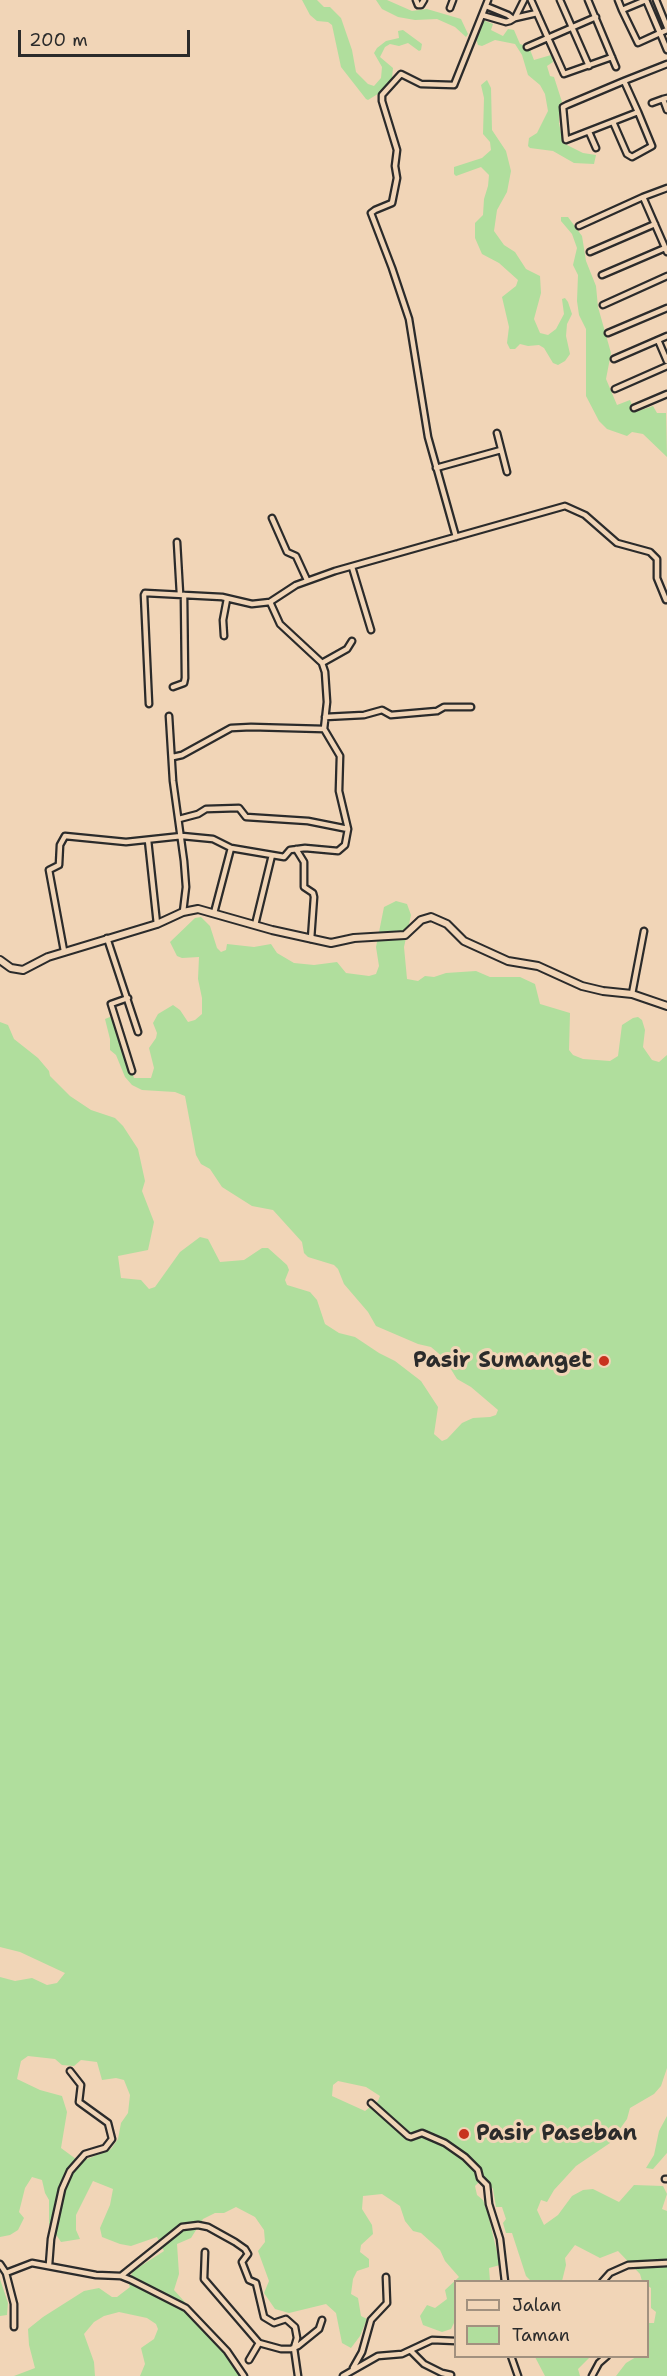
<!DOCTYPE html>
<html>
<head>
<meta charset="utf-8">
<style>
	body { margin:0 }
	#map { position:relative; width:667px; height:2376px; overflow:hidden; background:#f1d5b7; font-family:"Shantell Sans",sans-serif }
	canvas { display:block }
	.legend { position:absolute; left:454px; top:2280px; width:195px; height:78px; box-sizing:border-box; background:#f1d5b7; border:2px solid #a2917f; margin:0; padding:8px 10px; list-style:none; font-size:18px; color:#2b2b2b }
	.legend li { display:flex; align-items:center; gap:12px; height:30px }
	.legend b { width:30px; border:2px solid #a2917f }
	.scale { position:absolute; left:18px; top:30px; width:172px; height:27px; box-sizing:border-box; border:3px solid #2b2b2b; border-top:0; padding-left:8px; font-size:18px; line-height:21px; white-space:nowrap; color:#2b2b2b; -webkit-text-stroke:4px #f1d5b7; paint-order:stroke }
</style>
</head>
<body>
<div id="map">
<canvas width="667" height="2376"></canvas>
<ul class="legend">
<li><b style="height:8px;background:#f1d5b7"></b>Jalan</li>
<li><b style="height:16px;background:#b0de9d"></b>Taman</li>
</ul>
<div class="scale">200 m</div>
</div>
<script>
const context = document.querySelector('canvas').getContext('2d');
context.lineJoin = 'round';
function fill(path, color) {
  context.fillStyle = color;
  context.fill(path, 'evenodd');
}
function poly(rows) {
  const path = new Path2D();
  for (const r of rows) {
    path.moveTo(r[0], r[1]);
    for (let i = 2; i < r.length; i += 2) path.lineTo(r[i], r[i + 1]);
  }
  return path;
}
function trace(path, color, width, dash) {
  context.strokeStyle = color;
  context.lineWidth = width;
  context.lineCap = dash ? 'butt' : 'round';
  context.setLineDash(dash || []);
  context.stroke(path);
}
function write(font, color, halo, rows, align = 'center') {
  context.font = font + ' "Shantell Sans",sans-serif';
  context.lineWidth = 6;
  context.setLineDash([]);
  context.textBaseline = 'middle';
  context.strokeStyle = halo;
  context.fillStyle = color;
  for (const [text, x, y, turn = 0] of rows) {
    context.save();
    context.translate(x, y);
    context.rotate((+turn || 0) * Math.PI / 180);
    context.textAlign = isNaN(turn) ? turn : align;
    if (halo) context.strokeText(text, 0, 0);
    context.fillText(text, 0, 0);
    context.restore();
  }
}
fill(poly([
	[302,0,317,0,324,7,330,7,341,18,352,50,356,72,368,84,374,86,381,78,382,67,374,53,377,48,386,41,399,38,398,31,403,30,422,44,421,50,419,51,408,43,399,46,390,44,385,47,380,57,393,68,392,78,381,92,368,100,366,99,341,67,332,25,328,22,317,21,310,15],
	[376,0,387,0,412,11,427,9,461,19,468,34,466,37,455,27,437,19,415,20,398,17,382,9],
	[483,20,493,24,491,30,503,36,508,29,514,30,520,44,529,47,534,60,551,55,553,62,547,66,550,76,554,77,562,102,559,105,559,123,563,143,583,153,596,155,594,164,574,163,553,151,530,148,528,146,529,138,537,133,548,111,545,94,540,85,528,75,522,55,515,44,495,40,482,46,478,45,476,39,479,24],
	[487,80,491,88,492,130,506,151,511,171,507,192,497,210,494,231,504,245,515,252,526,269,540,276,541,293,534,319,540,333,548,335,556,329,564,314,562,299,565,298,568,302,572,314,567,324,566,336,570,354,565,361,558,365,553,363,544,348,539,345,528,346,520,344,515,349,510,349,507,343,509,327,502,297,516,286,518,280,499,263,482,254,475,238,475,223,483,215,484,199,488,186,489,175,481,167,456,176,454,174,454,167,482,158,491,150,490,142,483,134,484,98,481,85],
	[561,217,568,217,582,236,586,261,596,286,598,307,611,353,606,379,617,405,630,400,635,412,653,406,657,413,666,413,667,457,643,434,632,432,627,436,607,429,599,421,586,396,586,329,579,315,577,301,578,275,573,265,577,248,572,234,561,221],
	[396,901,407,904,411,915,404,947,407,979,418,981,425,976,434,977,446,973,476,971,490,977,520,977,535,984,540,1004,570,1013,569,1050,573,1055,583,1059,610,1061,618,1056,622,1025,633,1018,638,1017,642,1020,645,1030,643,1047,652,1060,659,1062,667,1055,667,2068,661,2086,654,2094,630,2108,627,2119,610,2143,576,2166,554,2190,547,2202,541,2200,537,2210,544,2225,558,2215,572,2196,583,2190,593,2189,619,2202,634,2185,663,2186,667,2194,662,2209,667,2211,667,2376,616,2376,626,2363,636,2357,648,2356,648,2323,654,2323,656,2312,651,2308,651,2288,648,2286,648,2282,642,2281,640,2274,618,2251,600,2258,575,2245,565,2258,566,2265,562,2281,531,2281,526,2276,512,2233,506,2233,503,2223,506,2219,502,2207,496,2207,493,2189,487,2180,479,2182,475,2186,477,2195,483,2200,488,2214,500,2265,489,2268,490,2281,456,2282,455,2321,451,2329,442,2332,423,2325,420,2316,427,2305,435,2308,447,2299,445,2290,459,2277,445,2261,440,2250,421,2233,413,2231,405,2221,400,2206,382,2194,363,2196,362,2209,372,2225,373,2234,361,2245,360,2252,369,2259,369,2267,357,2271,353,2279,351,2294,358,2298,361,2316,367,2319,360,2336,351,2348,342,2343,336,2313,326,2304,289,2313,275,2309,264,2293,269,2281,258,2251,265,2242,264,2230,255,2217,236,2207,224,2213,215,2213,203,2219,191,2238,177,2244,179,2274,174,2290,235,2358,246,2376,140,2376,145,2364,141,2348,154,2339,158,2329,156,2324,147,2318,119,2312,104,2316,94,2322,84,2334,94,2362,95,2376,0,2376,14,2376,35,2368,29,2345,28,2329,43,2317,84,2291,99,2288,112,2297,117,2297,130,2287,128,2282,133,2271,164,2251,157,2237,131,2246,120,2244,102,2237,100,2228,110,2205,113,2189,93,2181,76,2215,76,2230,80,2239,61,2242,49,2224,49,2200,45,2193,42,2180,32,2177,25,2188,19,2212,24,2218,18,2230,10,2235,0,2237,0,1977,15,1981,32,1978,47,1985,57,1983,65,1973,20,1952,0,1947,0,1022,8,1025,14,1039,38,1058,49,1071,50,1076,70,1096,91,1110,115,1118,123,1126,138,1149,145,1181,142,1191,154,1222,148,1250,118,1256,121,1278,141,1280,149,1289,155,1287,180,1252,200,1237,208,1239,220,1262,244,1260,262,1248,268,1248,287,1265,289,1270,285,1280,287,1285,310,1292,317,1300,325,1324,339,1333,355,1337,379,1353,395,1361,421,1381,438,1407,434,1434,442,1441,447,1439,462,1423,473,1418,490,1417,496,1415,498,1410,471,1387,457,1379,444,1358,431,1347,418,1344,376,1326,368,1312,344,1284,338,1269,334,1265,308,1257,304,1253,302,1242,273,1210,252,1206,222,1187,210,1169,201,1164,196,1155,185,1096,175,1092,142,1090,132,1085,125,1077,116,1055,110,1050,110,1039,105,1019,110,1017,114,1021,134,1078,151,1078,154,1068,149,1048,156,1038,157,1033,153,1023,158,1014,173,1005,180,1010,188,1022,195,1020,202,1014,202,998,198,979,199,957,182,958,177,956,170,942,195,918,201,917,210,926,217,948,221,952,226,950,227,944,254,947,271,944,277,953,294,963,314,965,337,962,346,973,369,976,376,974,379,966,376,947,384,907],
	[28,2056,55,2059,62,2065,74,2066,81,2060,97,2062,102,2080,116,2078,124,2080,130,2095,128,2113,121,2123,118,2139,111,2149,80,2162,61,2148,67,2112,62,2096,40,2090,17,2079,21,2061],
	[338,2081,366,2087,380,2096,378,2101,365,2111,332,2096,333,2085],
	[667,2116,667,2153,653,2169,646,2168,654,2155,659,2131],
	[0,2279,8,2303,7,2315,0,2316],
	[535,2357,536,2356,590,2357,578,2369,580,2376,545,2376]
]), '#b0de9d');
const minor = poly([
	[416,0,418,5,421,5,424,0],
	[531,0,564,74,612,57],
	[560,0,589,66],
	[588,0,616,67],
	[618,0,622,10],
	[656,0,667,27],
	[486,6,508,15,513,19],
	[450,8,453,0],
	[482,15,506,22,510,21,515,18,524,0],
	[515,18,537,13],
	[667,30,660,33,638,43,622,10,646,0,660,33,667,50],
	[527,47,596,17],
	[624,81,638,112,566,140,563,107,567,105,624,81,667,64],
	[667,98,663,99,667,110],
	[652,103,663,99],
	[613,122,627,154,632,157,652,146,638,112],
	[589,132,596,148],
	[667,188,643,197,667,252],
	[579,226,643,197],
	[590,252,655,224],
	[602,275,665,248],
	[603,305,667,276],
	[608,333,667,308],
	[658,340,667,361],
	[614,359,667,336],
	[615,389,667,366],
	[634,408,667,394],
	[497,433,507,472],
	[436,468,501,450],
	[272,518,287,552,296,556,307,580],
	[456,537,428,437,409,319,392,268,371,213,375,210,392,203,397,178,395,166,397,150,382,101,382,95,401,74,421,84,454,85,488,0],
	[177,542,180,594],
	[352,567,371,630],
	[224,636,223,620,227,599],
	[322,663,347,649,352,641],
	[173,687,184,683,185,678,184,595],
	[149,704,144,595,145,593,222,597,252,604,270,602,296,585,335,571,565,506,585,515,617,543,650,552,657,559,657,578,666,600],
	[169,716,173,781,184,861,186,887,183,912],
	[325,717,364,715,382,710,391,715,437,711,444,707,471,707],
	[173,757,182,755,231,728,251,727,324,729],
	[179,819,198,814,206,809,239,808,246,817,308,821,348,829],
	[148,840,157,924],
	[296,849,304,862,304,887,313,893,314,897,311,939],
	[214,913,231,848],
	[255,925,272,855],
	[107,938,138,1032],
	[64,951,49,870,59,865,60,845,65,836,126,842,182,836,213,839,231,848,284,857,290,850,305,848,338,851,345,845,348,829,339,791,340,756,324,729,327,702,325,672,322,663,280,624,270,602],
	[632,994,644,931],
	[128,998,111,1004,132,1071],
	[371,2103,408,2136,411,2137,422,2133,445,2143,465,2157,478,2170,480,2178,487,2185,489,2204,500,2239,505,2282],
	[665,2179,667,2179],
	[205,2252,204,2279,259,2343],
	[0,2264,6,2273,32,2263,96,2275,121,2276,131,2280,186,2308,227,2351,244,2376],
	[49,2265,51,2239,62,2189,70,2171,85,2154,105,2148,112,2139,108,2123,79,2102,81,2085,70,2071],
	[6,2273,14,2304,14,2327],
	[121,2276,182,2227,198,2225,208,2227,235,2242,245,2249,248,2254,242,2262,249,2280,256,2283,264,2317,274,2323,286,2319,295,2327,297,2338,294,2348,298,2376],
	[602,2282,610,2273,628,2265,667,2263],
	[411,2351,424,2364,442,2373,451,2375],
	[511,2356,518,2376],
	[249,2360,259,2343,281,2349,291,2349,298,2346,319,2329,322,2320],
	[353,2368,362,2352,371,2320,387,2303,386,2277],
	[343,2376,378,2356,402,2354,432,2340,456,2341],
	[592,2376,599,2363,607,2356]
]);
const tertiary = poly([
	[0,960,11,968,23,970,48,957,157,924,183,912,198,909,272,930,331,943,354,938,405,935,421,920,431,917,447,924,464,941,508,961,538,966,582,986,603,991,632,994,667,1006]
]);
trace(minor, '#2b2b2b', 9);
trace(tertiary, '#2b2b2b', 10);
trace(minor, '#f1d5b7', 4.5);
trace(tertiary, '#f1d5b7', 6);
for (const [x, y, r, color] of [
	[604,1361,6,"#c8321e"],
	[464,2134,6,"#c8321e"]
]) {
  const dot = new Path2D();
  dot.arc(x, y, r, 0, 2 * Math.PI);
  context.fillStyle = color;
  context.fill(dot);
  trace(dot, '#f1d5b7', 2);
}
write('bold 22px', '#2b2b2b', '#f1d5b7', [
	["Pasir Sumanget",592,1361],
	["Pasir Paseban",476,2134,"left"]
], 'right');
</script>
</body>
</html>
